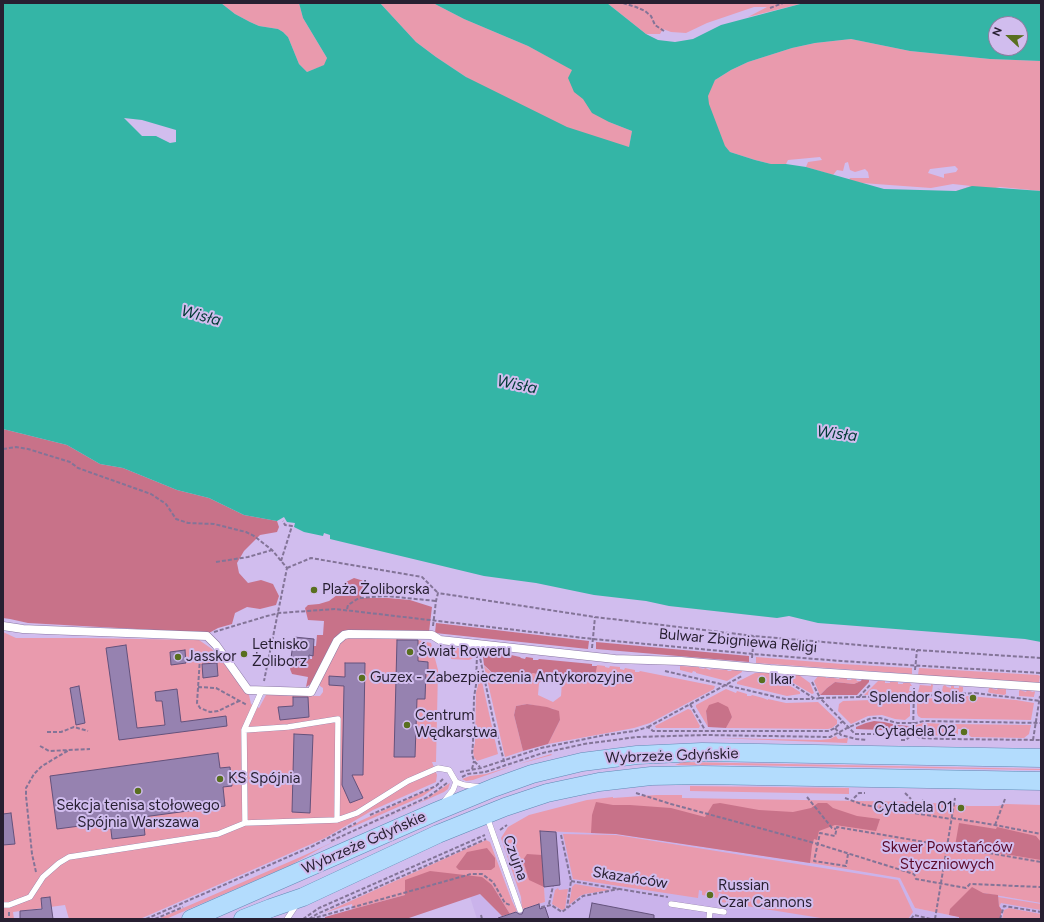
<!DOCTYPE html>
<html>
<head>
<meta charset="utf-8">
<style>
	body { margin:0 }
	#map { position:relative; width:1044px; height:922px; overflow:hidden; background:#d1bdee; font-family:Figtree,sans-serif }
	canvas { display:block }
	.frame { position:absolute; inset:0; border:4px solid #271f31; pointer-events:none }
	.north { position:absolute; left:988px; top:16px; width:40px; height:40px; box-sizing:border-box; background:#d1bdee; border:1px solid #8d7ea2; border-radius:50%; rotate:292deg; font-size:11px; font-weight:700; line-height:16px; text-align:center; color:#271f31 }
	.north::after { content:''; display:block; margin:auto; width:14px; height:18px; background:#596f1f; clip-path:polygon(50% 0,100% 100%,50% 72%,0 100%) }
</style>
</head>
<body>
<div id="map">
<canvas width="1044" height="922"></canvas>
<div class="frame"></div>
<div class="north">N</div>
</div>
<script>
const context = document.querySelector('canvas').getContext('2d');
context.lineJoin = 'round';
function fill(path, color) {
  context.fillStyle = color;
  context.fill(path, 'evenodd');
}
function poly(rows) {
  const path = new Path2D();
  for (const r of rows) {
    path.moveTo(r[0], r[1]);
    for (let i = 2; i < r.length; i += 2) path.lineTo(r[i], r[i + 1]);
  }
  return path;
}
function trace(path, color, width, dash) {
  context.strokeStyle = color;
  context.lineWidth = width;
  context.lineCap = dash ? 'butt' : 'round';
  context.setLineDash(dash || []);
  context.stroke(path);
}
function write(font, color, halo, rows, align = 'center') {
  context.font = font + ' Figtree,sans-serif';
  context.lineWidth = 4;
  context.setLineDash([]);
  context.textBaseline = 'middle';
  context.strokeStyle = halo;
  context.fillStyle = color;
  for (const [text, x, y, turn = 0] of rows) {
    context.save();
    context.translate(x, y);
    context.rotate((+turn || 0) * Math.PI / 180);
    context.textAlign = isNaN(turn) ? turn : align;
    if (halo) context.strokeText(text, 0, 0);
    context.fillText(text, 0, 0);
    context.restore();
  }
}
fill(poly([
	[540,831,616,834,810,863,900,878,915,908,959,917,983,893,1041,903,1041,919,477,919,470,897,480,894,502,916,545,902]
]), '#cab3eb');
fill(poly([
	[221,3,299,3,303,18,327,58,325,65,307,72,299,64,288,37,283,32,278,29,259,26,250,22,235,14],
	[380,3,433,3,464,19,528,46,573,70,609,122,632,131,629,147,559,139,436,57,416,42],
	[607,3,804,3,748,17,767,7,754,7,707,23,686,33,671,32,663,29,660,34,646,34],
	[851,39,910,51,990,59,1041,61,1041,191,1000,187,963,195,952,191,956,191,971,186,953,184,931,188,862,183,849,180,850,178,869,178,868,172,865,169,855,172,850,170,848,162,845,163,843,171,837,170,833,175,806,167,808,162,822,160,820,157,788,160,786,164,771,164,755,160,730,152,716,138,704,99,715,80,731,70,748,62,792,48,815,43],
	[955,166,958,169,956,172,944,174,944,178,928,173,930,169],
	[3,632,16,638,84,638,199,640,212,649,249,695,251,704,259,708,266,695,320,696,323,692,323,688,320,686,320,682,340,642,343,639,350,637,418,640,431,643,438,670,436,762,432,762,437,775,436,782,373,810,325,838,140,919,69,919,65,905,13,912,14,919,3,919],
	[453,647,463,649,462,656,463,658,469,658,470,653,473,658,469,660,451,659],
	[756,657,842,664,912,668,912,674,756,663],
	[597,665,605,666,605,667,609,668,610,666,620,667,620,669,624,670,625,668,635,670,635,672,639,672,640,671,715,686,714,689,650,723,634,728,548,744,560,720,554,709,527,704,516,706,514,715,523,751,505,757,484,666,501,681,514,683,533,673,550,678,543,680,539,683,538,695,553,702,561,696,562,682,557,679,587,678,594,676],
	[680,666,699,667,699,668,704,669,705,668,710,670,711,669,728,670,727,671,731,671,732,670,742,671,742,672,727,681,696,673,696,672,693,671,692,673,680,670],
	[479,668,498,754,477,761,474,757,473,751,475,743,476,692,478,686],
	[919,668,1038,675,1040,676,1039,683,918,675],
	[755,673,769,673,800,692,800,694,787,696,737,684,737,682],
	[785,674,799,675,810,683,814,693,812,694,785,678],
	[819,675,825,676,826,678,834,677,834,678,839,679,840,677,847,678,847,680,851,680,852,678,856,679,857,681,861,681,854,684,835,682,827,688,820,695,814,681],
	[878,681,885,681,885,683,890,683,890,682,898,682,898,684,903,684,903,683,910,683,912,686,910,686,909,691,912,691,910,694,864,695],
	[920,684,920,685,931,686,931,684,933,685,932,692,919,694,918,693],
	[945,685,947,687,951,688,951,686,954,686,954,688,959,688,959,686,963,687,963,691,962,692,944,693,942,691,943,686],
	[989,688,992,688,993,689,997,690,998,688,1006,689,1006,694,1004,695,990,693,988,692],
	[726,689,736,693,737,691,747,694,747,696,751,696,752,695,763,698,768,700,768,699,786,703,818,702,837,720,837,724,832,728,828,729,726,728,732,716,706,711,708,727,696,707,696,705],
	[1020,690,1026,692,1027,690,1033,692,1034,691,1035,692,1034,696,1034,697,1019,696,1019,691],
	[968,696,1016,700,1034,703,1031,720,921,718,918,716,917,713,917,702,920,699],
	[876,699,890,699,891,701,895,701,895,699,908,699,910,701,910,716,905,720,895,719,882,715,868,716,851,724,838,711,839,704,843,701,871,700,872,702,876,701],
	[688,709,691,710,700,726,699,728,656,728,655,726],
	[923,723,949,724,1031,725,1029,734,1024,738,971,737,969,735,969,729,958,729,958,734,955,736,922,735,916,732,916,725],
	[836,736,838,739,848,738,847,743,716,738,820,740,830,739],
	[551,754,552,755,515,765,473,780,466,781,462,779,470,776,486,774],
	[683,762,1041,769,1041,770,732,765,675,765],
	[450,783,448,789,444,792,355,832,323,847,291,865,166,919,158,919,305,855,331,843,423,801],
	[437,786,423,796,348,829,360,821],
	[690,786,849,788,849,794,690,791],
	[656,795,682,795,682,798,921,802,969,806,998,806,1006,804,1041,805,1041,903,983,893,959,917,915,908,900,878,810,863,616,834,540,831,545,902,522,909,521,897,501,838,508,827,529,815,587,800,613,797,613,798],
	[563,834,616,835,898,880,913,912,908,919,827,919,721,902,722,894,719,893,718,898,712,897,712,892,709,892,708,896,702,895,702,891,699,890,698,898,573,879],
	[486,840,490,842,512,901,517,911,510,914,492,885,405,895,353,909,352,904,324,913],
	[575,884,611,890,585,894,580,896,569,905,572,887],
	[558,888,559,890,568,889,565,909,562,910,552,904,555,890],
	[998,897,1041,904,1041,910,1001,903,999,907],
	[1009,908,1041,914,1041,919,1002,919,1004,910]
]), '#e99aad');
fill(poly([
	[3,429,67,445,100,464,123,468,177,490,209,498,244,515,277,521,279,527,277,532,260,535,244,551,237,563,239,573,248,583,261,580,273,584,279,596,276,605,260,609,247,607,235,613,232,624,218,628,209,633,28,623,10,619,3,618],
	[354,578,364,581,361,598,388,598,410,600,432,607,429,632,344,631,336,637,311,684,306,687,308,677,292,674,290,669,293,658,312,659,313,646,316,646,317,635,323,635,324,621,308,620,305,608,308,605,319,604,329,601,341,592,346,582],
	[436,623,589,641,588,649,435,633],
	[596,642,749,656,749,662,596,649],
	[491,653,506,655,506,657,511,657,511,655,520,657,521,658,525,659,526,657,533,658,533,660,538,660,539,659,592,664,592,666,597,666,595,676,587,678,557,679,550,678,533,673,514,683,501,681,484,665,483,657,486,654],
	[862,679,869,680,869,682,857,695,820,695,827,688,835,682,854,684,861,681],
	[718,702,728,707,732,717,726,728,708,727,706,711,709,705],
	[527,704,547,707,559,711,560,720,548,744,523,751,514,715,516,706],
	[874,721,884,722,897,725,909,726,909,727,904,731,856,729,856,727,866,723],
	[596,802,613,805,630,805,671,808,705,817,713,804,720,803,759,810,793,812,811,808,818,803,827,803,833,808,857,816,880,819,876,831,835,825,819,831,817,840,814,839,812,846,810,863,616,834,591,833,592,815],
	[959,823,996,829,997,827,1036,836,1041,842,1041,860,955,846],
	[487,848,495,858,495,867,491,870,459,870,456,867,467,852],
	[527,854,542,855,544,887,529,880,523,860],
	[430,871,482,877,492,885,510,914,502,916,480,894,406,919,325,919,325,917,353,909,405,895,405,880],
	[972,887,983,893,998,895,999,906,1002,910,1000,919,959,919,959,917,949,915,950,909]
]), '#c87289');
fill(poly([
	[3,3,221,3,235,14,250,22,259,26,278,29,283,32,288,37,299,64,307,72,324,65,327,58,303,18,299,3,380,3,416,42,436,57,466,77,567,127,629,147,632,131,609,122,592,113,583,99,574,92,568,78,572,70,528,46,464,19,433,3,607,3,646,34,658,40,675,42,693,39,721,25,804,3,1041,3,1041,61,990,59,910,51,851,39,815,43,792,48,748,62,731,70,715,80,708,96,709,104,725,146,730,152,755,160,771,164,786,164,806,167,884,189,956,191,972,186,1041,191,1041,642,1025,639,818,623,789,616,777,618,669,606,646,601,594,595,536,583,484,576,330,539,330,535,324,533,323,536,304,532,294,527,295,523,287,522,284,517,277,521,244,515,209,498,177,490,123,468,100,464,67,445,3,429],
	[996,24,1020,24,1020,48,996,48],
	[124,118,142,120,176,130,176,142,170,143,156,136,142,136]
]), '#34b5a6');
const building = poly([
	[294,637,314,639,313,656,309,655,309,659,291,658,294,637],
	[397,640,418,640,418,661,428,662,428,672,426,672,425,699,417,699,415,757,394,757,397,640],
	[126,645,137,728,165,725,162,701,156,701,155,692,177,689,181,722,226,716,227,726,119,740,106,648,126,645],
	[185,650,186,663,171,665,170,652,185,650],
	[217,663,218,676,203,678,202,664,217,663],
	[345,663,365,663,363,775,352,775,363,798,350,803,342,785,344,686,329,685,329,676,345,677,345,663],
	[79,686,85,723,76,725,70,688,79,686],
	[293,697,308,697,309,717,280,720,278,707,293,706,293,697],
	[294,734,313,735,310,813,292,812,294,734],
	[218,753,220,768,230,767,232,786,223,787,225,806,143,817,145,835,112,839,110,822,57,829,50,776,218,753],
	[11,813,15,844,3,845,3,814,11,813],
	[540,831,556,832,560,885,544,887,540,831],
	[50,897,53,919,20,919,20,911,42,909,41,898,50,897],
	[592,903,654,915,654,919,589,919,592,903],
	[539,904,540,909,545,907,549,919,499,919,498,918,516,912,519,914,522,914,524,909,539,904]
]);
fill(building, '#9682b0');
trace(building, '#64527c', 1);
const service = poly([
	[244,730,288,727,338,719,337,820],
	[456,782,464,785,480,787],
	[487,817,520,910],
	[245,823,244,730,262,690],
	[671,904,724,912],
	[3,905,9,905,30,897,43,877,59,863,69,857,218,834,245,823,337,820,357,813,408,781,438,768,449,770,456,782,453,790,443,803],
	[287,919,297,904],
	[709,919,710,910]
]);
const pedestrian = poly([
	[3,626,23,629,46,630,207,636,216,645,248,690,311,692,337,641,344,635,349,634,432,635,440,640,615,659,681,661,770,669,1041,687]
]);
const primary = poly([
	[191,919,435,812,493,788,532,774,582,762,637,755,702,752,1041,758],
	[243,919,271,908,303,897,438,834,505,807,547,793,599,782,651,776,702,775,1041,781]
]);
trace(service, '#8976a3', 6);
trace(pedestrian, '#8976a3', 9);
trace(primary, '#618ab4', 19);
trace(poly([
	[623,3,636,7,645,11,651,16,655,25,664,31],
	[770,8,783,3],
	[3,449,16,447,28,449,70,462,78,468,151,494,166,504,176,519,188,523,214,524,246,532,254,536,272,550,287,568,264,681],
	[281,561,292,526,285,525,283,521],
	[216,562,248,557,272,550],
	[287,568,311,558,422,577,438,593],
	[347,609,348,605,359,598,386,596,436,601],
	[433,626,436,601,438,593,595,617,754,636,917,650,1041,658],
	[214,632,267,616,279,613,335,609,593,639,753,654,841,661,1041,673],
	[592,648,595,617],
	[479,653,493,719,505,765],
	[477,654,476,685,474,697,473,743,472,754,474,761,480,767],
	[200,658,197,703,200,708,210,712,218,711,239,701],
	[752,658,754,636],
	[915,670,917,650],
	[665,671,785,699,813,699],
	[786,680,815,699,820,698,855,734,913,734,914,688],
	[812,682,820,698,938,695,939,688],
	[198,687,216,688,247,705],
	[975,693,1041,701],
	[938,695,975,693],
	[859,697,870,685],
	[690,704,705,730],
	[648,727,742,676],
	[835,728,841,735,856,739,867,740],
	[47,732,61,732,74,727,88,731],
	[901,740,906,740,913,734,920,738,946,739,1041,740],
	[1033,740,1040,696],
	[40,746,49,751,90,749],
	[472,769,474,761],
	[460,772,481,768,541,748,605,735,635,731,648,727,653,731,829,731,835,728,843,721],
	[462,777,468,774,485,772,543,753,584,744,637,737,705,735,830,737,849,727,872,718,880,718,897,723,916,723,924,721,1041,723],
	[636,793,671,804,818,844,914,874,916,879,966,888,970,884,1041,887],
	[905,793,911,799],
	[807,797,832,828,836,829],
	[845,798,864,805,951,819],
	[854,798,859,793,865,793],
	[923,814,923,799],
	[370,815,436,786,444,778],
	[952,818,995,825,1041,834],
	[995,825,1005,799],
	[500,830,507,825],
	[561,835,571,881,567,908],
	[331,841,428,797,447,783],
	[848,854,846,866,814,861,820,833,835,836,837,827,1041,862],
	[36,872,32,854,26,796,26,788,34,774,42,766,69,750],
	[571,881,668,897],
	[549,904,553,886],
	[542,908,542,907,551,905,562,912,583,896,619,889],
	[9,912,9,919],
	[481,915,482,919],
	[146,919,313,846,356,823],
	[155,919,183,907],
	[303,919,319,908,485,835],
	[309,919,317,914,486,839],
	[311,919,471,874,482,874,493,882,505,903,510,905],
	[911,919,914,915,931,919],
	[935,919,955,798],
	[1000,919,1004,906,1041,912]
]), '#837497', 2, [4, 2]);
trace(service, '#fff', 5.5);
trace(pedestrian, '#fff', 8);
trace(primary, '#b3dcfd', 18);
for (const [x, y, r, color] of [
	[314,590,4,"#596f1f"],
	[410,652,4,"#596f1f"],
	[244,654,4,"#596f1f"],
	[178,657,4,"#596f1f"],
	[362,678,4,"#596f1f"],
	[762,680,4,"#596f1f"],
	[973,698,4,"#596f1f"],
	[407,725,4,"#596f1f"],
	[964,732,4,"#596f1f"],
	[220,779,4,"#596f1f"],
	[138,791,4,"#596f1f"],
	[961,808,4,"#596f1f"],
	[710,895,4,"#596f1f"]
]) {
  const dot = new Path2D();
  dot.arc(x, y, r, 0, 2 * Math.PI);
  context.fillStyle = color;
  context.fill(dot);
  trace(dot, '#d1bdee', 1.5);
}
write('15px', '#271f31', '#d1bdee', [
	["Plaża Żoliborska",322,590],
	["Letnisko",252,645],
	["Żoliborz",252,662],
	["Świat Roweru",418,652],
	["Jasskor",186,657],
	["Guzex - Zabezpieczenia Antykorozyjne",370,678],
	["Ikar",770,680],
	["Splendor Solis",965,698,"right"],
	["Centrum",415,716],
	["Wędkarstwa",415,733],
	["Cytadela 02",956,732,"right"],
	["KS Spójnia",228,779],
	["Sekcja tenisa stołowego",138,806,"center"],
	["Spójnia Warszawa",138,823,"center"],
	["Cytadela 01",953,808,"right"],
	["Russian",718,886],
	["Czar Cannons",718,903]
], 'left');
write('15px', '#271f31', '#d1bdee', [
	["Bulwar Zbigniewa Religi",738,641,5],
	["Wybrzeże Gdyńskie",672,756,-2],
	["Wybrzeże Gdyńskie",364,843,-24],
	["Czujna",515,858,70],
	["Skazańców",630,878,9]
]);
write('15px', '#5b0a2a', '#d1bdee', [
	["Skwer Powstańców",947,848],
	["Styczniowych",947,865]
]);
write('italic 16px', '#003b35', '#d1bdee', [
	["Wisła",201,316,15],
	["Wisła",517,385,11],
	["Wisła",837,434,7]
]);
</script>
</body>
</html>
